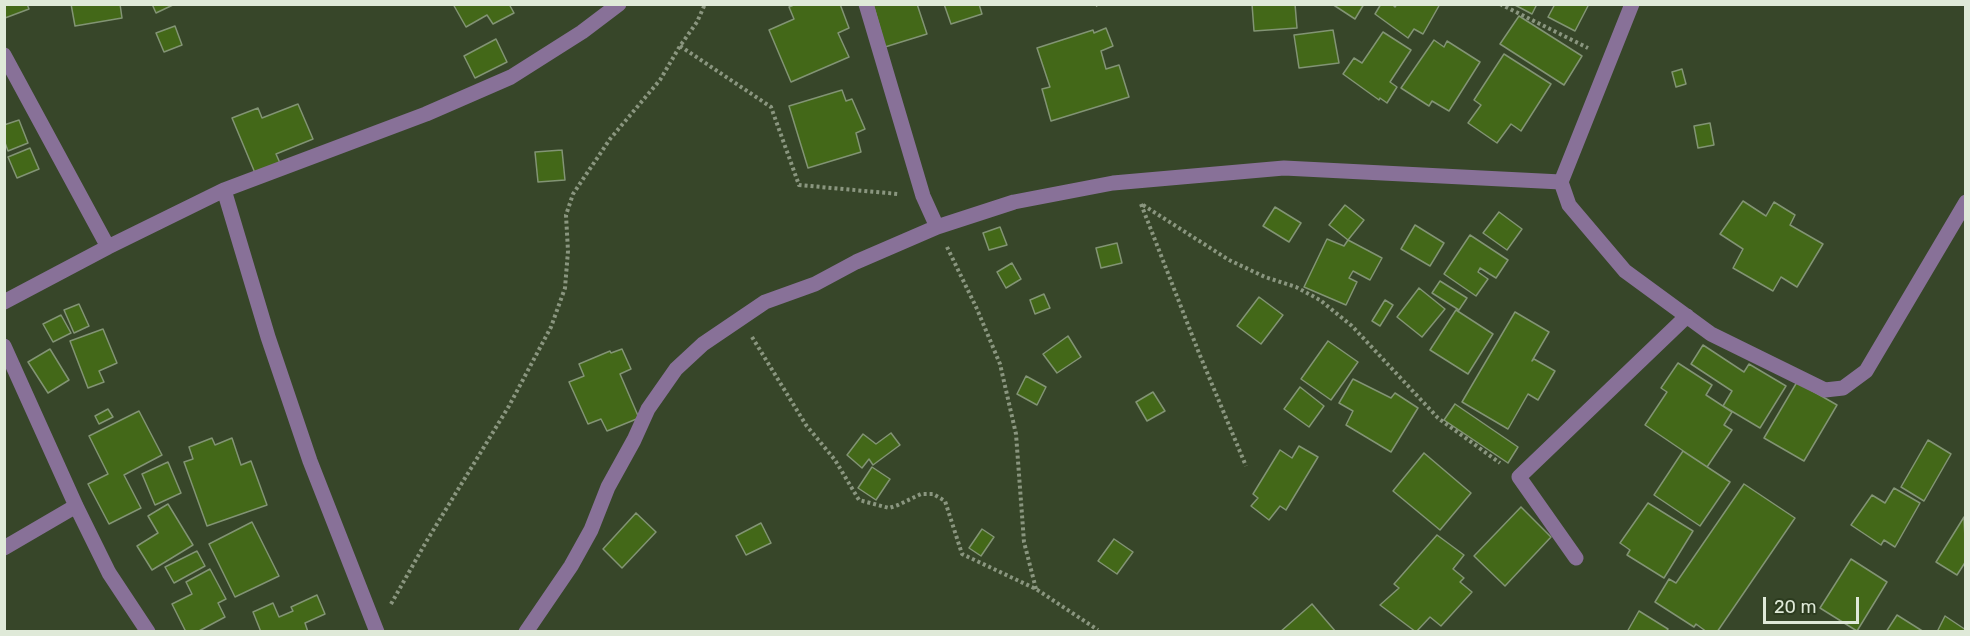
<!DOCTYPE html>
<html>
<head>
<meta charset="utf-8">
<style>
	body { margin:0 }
	#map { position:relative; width:1970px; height:636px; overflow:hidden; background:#374629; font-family:Rubik,sans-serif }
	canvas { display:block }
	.frame { position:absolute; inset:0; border:6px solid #dfe9d8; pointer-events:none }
	.scale { position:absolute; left:1763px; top:597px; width:96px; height:27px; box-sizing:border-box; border:3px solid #dfe9d8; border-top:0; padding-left:8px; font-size:18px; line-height:21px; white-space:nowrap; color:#dfe9d8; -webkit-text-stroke:4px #2c3b1f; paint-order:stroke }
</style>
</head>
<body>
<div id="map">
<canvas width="1970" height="636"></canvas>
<div class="frame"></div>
<div class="scale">20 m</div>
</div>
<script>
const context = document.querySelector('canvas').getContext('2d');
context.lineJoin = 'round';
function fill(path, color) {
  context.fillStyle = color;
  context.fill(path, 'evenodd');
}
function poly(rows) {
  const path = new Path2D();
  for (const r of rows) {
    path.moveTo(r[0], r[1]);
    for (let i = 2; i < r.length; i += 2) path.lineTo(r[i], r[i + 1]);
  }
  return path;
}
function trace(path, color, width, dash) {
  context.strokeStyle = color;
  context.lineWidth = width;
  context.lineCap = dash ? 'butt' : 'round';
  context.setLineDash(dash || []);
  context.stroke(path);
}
const building = poly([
	[4,4,27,4,29,9,5,18,4,4],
	[71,4,120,4,122,18,75,26,71,4],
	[152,4,175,4,156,13,152,4],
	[453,4,509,4,514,13,493,24,487,15,466,27,453,4],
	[796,4,840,4,849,28,838,33,849,57,791,82,769,30,794,19,789,7,796,4],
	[873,4,917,4,927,34,885,47,873,4],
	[944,4,979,4,982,14,951,24,944,4],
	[1252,4,1295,4,1297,28,1254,31,1252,4],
	[1332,4,1364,4,1355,19,1332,4],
	[1381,4,1392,4,1395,7,1397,4,1440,4,1423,34,1414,29,1408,38,1375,14,1381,4],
	[1513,4,1537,4,1532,14,1513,4],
	[1555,4,1589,4,1575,31,1548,17,1555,4],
	[1519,16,1582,56,1564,85,1500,44,1519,16],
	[175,26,182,45,164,52,156,33,175,26],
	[1106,28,1113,46,1101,51,1106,69,1119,65,1129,97,1051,121,1042,89,1050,87,1037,48,1093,30,1094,33,1106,28],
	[1333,30,1339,63,1299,68,1294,35,1333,30],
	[1383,32,1411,50,1390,82,1397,87,1387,103,1380,98,1379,100,1343,74,1354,58,1362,63,1383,32],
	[496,39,507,62,475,78,464,56,496,39],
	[1434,40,1444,47,1447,41,1480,62,1449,111,1432,101,1429,106,1401,88,1434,40],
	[1504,54,1551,84,1521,131,1511,124,1497,143,1468,123,1481,105,1474,100,1504,54],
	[1682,69,1686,84,1676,87,1672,72,1682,69],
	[842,90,846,101,852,99,865,129,856,133,861,152,808,168,789,106,842,90],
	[298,104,313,139,276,154,280,163,255,173,232,118,258,108,262,118,298,104],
	[19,120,28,143,8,151,4,140,4,125,19,120],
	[1710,123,1714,145,1698,148,1694,126,1710,123],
	[30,148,39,169,17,178,8,157,30,148],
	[562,150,565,180,538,182,535,152,562,150],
	[1743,201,1766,216,1774,202,1795,215,1790,225,1823,244,1797,287,1781,277,1773,291,1733,268,1743,249,1720,234,1743,201],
	[1345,205,1364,220,1348,240,1329,225,1345,205],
	[1275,207,1301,223,1289,242,1263,226,1275,207],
	[1499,212,1522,229,1507,250,1483,233,1499,212],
	[1415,225,1444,243,1430,266,1401,249,1415,225],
	[1000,227,1007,245,989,250,983,233,1000,227],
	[1470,235,1508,260,1496,278,1480,268,1478,272,1488,279,1476,296,1444,274,1470,235],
	[1327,239,1344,246,1348,240,1382,258,1370,280,1353,271,1349,278,1357,282,1346,305,1304,287,1327,239],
	[1117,243,1122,263,1101,268,1096,248,1117,243],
	[1012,263,1021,279,1006,288,997,272,1012,263],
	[1440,281,1467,298,1459,310,1432,293,1440,281],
	[1419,288,1445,309,1422,337,1397,317,1419,288],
	[1044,294,1050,308,1035,314,1030,300,1044,294],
	[1259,297,1283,315,1261,344,1237,326,1259,297],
	[1385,300,1393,305,1380,326,1372,321,1385,300],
	[79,304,89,326,74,333,64,310,79,304],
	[1456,310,1493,334,1468,374,1430,350,1456,310],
	[1515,312,1549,332,1532,361,1534,359,1555,371,1538,400,1528,394,1508,429,1462,402,1515,312],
	[61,315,71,333,53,342,43,324,61,315],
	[103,329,117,363,99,371,104,382,88,388,70,341,103,329],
	[1068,336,1081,357,1057,373,1043,354,1068,336],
	[1328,341,1358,362,1331,400,1301,379,1328,341],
	[1703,345,1744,372,1749,364,1786,386,1760,428,1723,406,1732,391,1691,364,1703,345],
	[50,349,69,380,48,393,28,362,50,349],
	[622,349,631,369,620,374,639,418,607,431,601,419,588,424,569,382,584,376,579,364,610,351,611,353,622,349],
	[1678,363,1712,385,1706,395,1732,412,1724,425,1732,430,1707,467,1645,425,1667,392,1661,388,1678,363],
	[1026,376,1046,387,1037,405,1017,394,1026,376],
	[1353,379,1391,398,1395,393,1418,408,1391,452,1346,425,1353,411,1339,403,1353,379],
	[1797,382,1837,405,1804,461,1764,438,1797,382],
	[1300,387,1324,406,1309,427,1284,409,1300,387],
	[1153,392,1165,411,1147,421,1136,402,1153,392],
	[1455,404,1518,447,1508,463,1444,420,1455,404],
	[108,409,113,417,99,424,95,416,108,409],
	[139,411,162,455,124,475,141,508,109,524,88,484,108,474,89,436,139,411],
	[891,433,900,445,873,465,869,459,862,468,847,455,863,434,876,444,891,433],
	[212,438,215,445,232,438,241,465,251,461,267,505,207,526,184,462,193,459,189,447,212,438],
	[1928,440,1951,454,1924,501,1901,487,1928,440],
	[1299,446,1318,457,1286,510,1280,506,1269,520,1251,506,1258,498,1253,494,1280,450,1292,458,1299,446],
	[1683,451,1730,482,1700,526,1654,495,1683,451],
	[1424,453,1471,493,1440,530,1393,491,1424,453],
	[168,462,181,493,155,505,142,474,168,462],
	[872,467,890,479,876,500,858,488,872,467],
	[1744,484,1795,518,1717,632,1707,632,1696,624,1694,627,1655,602,1669,579,1676,583,1744,484],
	[1894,488,1920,503,1895,547,1884,540,1881,545,1851,525,1872,495,1885,503,1894,488],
	[1648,503,1693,531,1664,578,1627,555,1630,550,1620,543,1648,503],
	[168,504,193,545,152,570,137,546,158,533,148,516,168,504],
	[1521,507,1551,537,1505,586,1474,556,1521,507],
	[636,513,656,532,622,568,603,549,636,513],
	[1964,517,1966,561,1957,575,1936,562,1964,517],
	[252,522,279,576,235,597,209,544,252,522],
	[761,523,771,543,746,555,736,536,761,523],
	[982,529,994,537,981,556,969,548,982,529],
	[1437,535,1464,555,1453,569,1464,578,1460,582,1472,592,1441,626,1430,617,1416,632,1380,605,1399,588,1394,584,1437,535],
	[1114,539,1133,552,1117,574,1098,561,1114,539],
	[197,551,205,566,174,583,165,567,197,551],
	[1851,559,1887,582,1857,631,1820,608,1851,559],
	[210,569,226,599,218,603,225,617,197,632,186,632,172,604,192,594,186,582,210,569],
	[317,595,325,614,305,623,308,632,261,632,253,612,273,603,279,617,293,611,291,607,317,595],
	[1312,604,1336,632,1280,632,1312,604],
	[1639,611,1668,629,1666,632,1627,632,1639,611],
	[1897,615,1924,632,1886,632,1897,615],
	[1945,616,1966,630,1966,632,1937,632,1945,616]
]);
fill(building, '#436818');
trace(building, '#829474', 1.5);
trace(poly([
	[1097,4,1098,6],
	[1500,4,1588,48],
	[680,46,771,107,799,185,898,194],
	[1141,204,1199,353,1246,466],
	[1143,205,1229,260,1265,277,1296,287,1320,300,1352,326,1438,418,1500,463],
	[947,247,977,309,1000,364,1016,434,1024,542,1036,589],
	[752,337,806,425,835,460,859,500,889,508,898,505,921,494,933,494,945,501,962,554,1036,589,1098,630],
	[391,604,426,542,509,406,551,327,565,288,568,251,566,215,573,194,610,139,660,80,680,46,697,22,705,4]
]), '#8a967f', 4, [3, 3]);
trace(poly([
	[866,4,923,196,937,227],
	[1632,4,1561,182,1569,205,1625,271,1711,334,1825,390,1843,388,1866,371,1966,202],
	[4,55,108,247],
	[224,190,268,337,310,461,377,632],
	[4,302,108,247,224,190,426,114,511,77,582,32,619,4],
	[4,346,76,506,109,573,148,632],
	[4,548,76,506],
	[1576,558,1519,477,1687,316],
	[526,632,571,566,591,530,608,487,634,440,648,409,676,369,703,344,765,302,815,284,856,262,937,227,1014,202,1113,183,1284,168,1561,182]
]), '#887198', 15);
</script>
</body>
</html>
